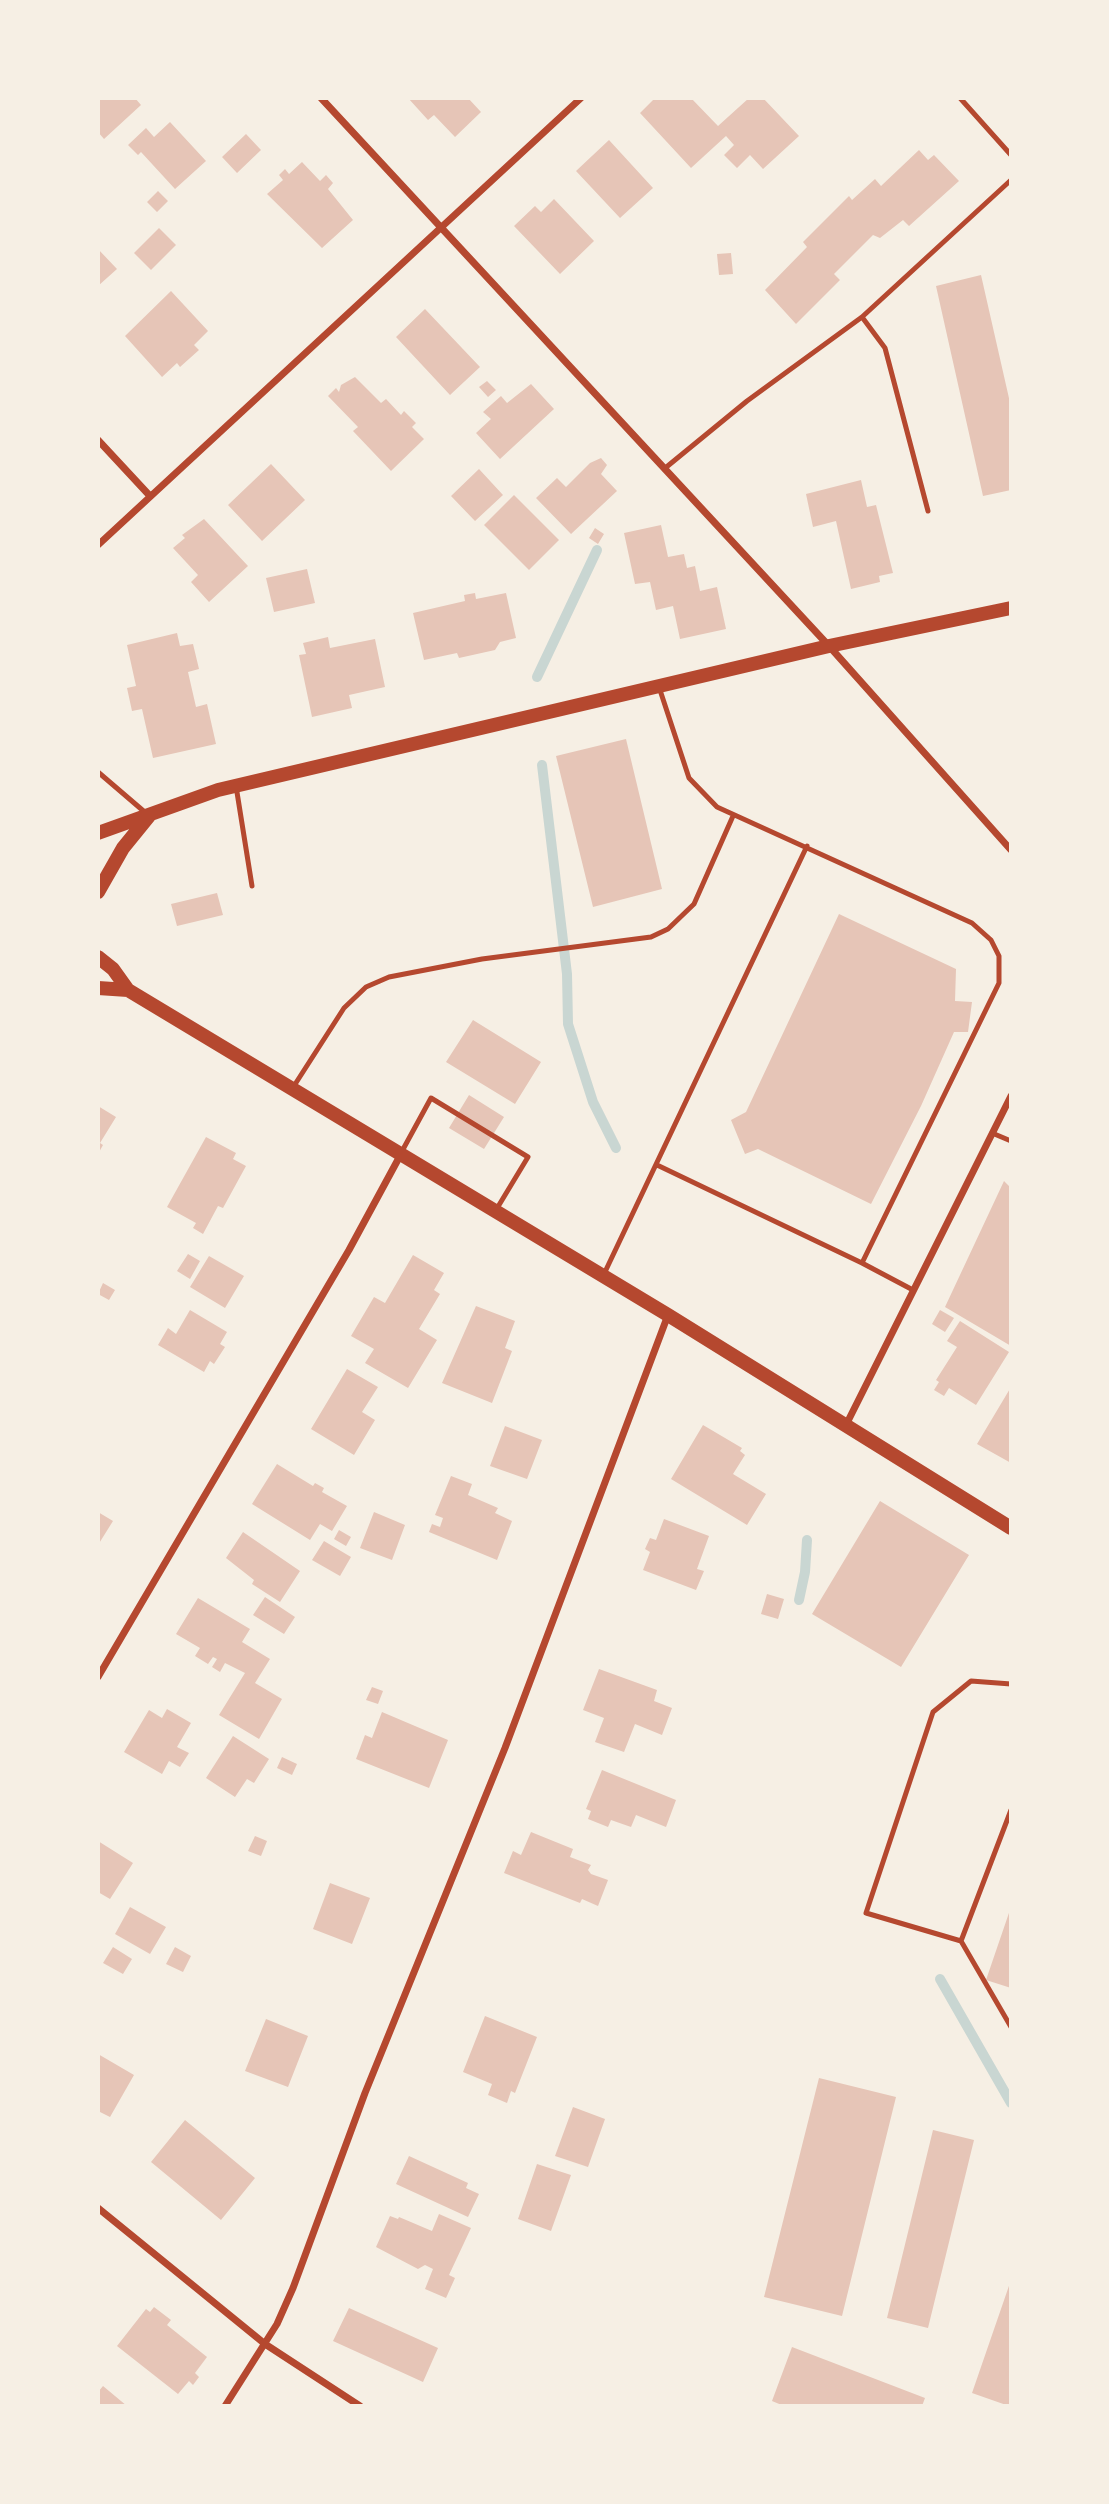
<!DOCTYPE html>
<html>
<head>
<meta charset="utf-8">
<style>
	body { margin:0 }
	#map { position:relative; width:1109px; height:2504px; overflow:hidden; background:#f6efe4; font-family:Cabin,sans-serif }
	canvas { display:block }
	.frame { position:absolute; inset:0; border:100px solid #f6efe4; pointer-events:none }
</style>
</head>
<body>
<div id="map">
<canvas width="1109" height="2504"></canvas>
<div class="frame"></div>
</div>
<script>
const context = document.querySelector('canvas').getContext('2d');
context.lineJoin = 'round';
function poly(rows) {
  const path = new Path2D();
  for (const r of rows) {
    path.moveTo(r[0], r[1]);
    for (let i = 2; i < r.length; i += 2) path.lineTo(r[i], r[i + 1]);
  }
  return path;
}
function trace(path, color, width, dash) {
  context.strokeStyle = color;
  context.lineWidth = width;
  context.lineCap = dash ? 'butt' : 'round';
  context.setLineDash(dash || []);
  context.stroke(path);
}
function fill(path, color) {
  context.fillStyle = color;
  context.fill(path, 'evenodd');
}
trace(poly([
	[537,677,597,550],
	[542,765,567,974,568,1024,593,1102,616,1148],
	[799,1600,805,1572,807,1540],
	[940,1979,1011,2103]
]), '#c9d6d2', 10);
fill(poly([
	[98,98,135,98,141,105,104,139,98,132],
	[408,98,468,98,481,112,455,137,434,115,428,120],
	[655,98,691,98,718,126,749,98,763,98,799,136,763,169,750,155,737,168,724,155,734,145,726,136,691,168,640,113],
	[170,122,206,161,175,189,141,152,138,155,128,145,146,128,154,137],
	[246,134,261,150,237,173,222,157],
	[609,140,653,188,620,218,576,171],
	[919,150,928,160,934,155,959,181,909,226,903,220,880,238,873,235,834,274,840,280,796,324,765,290,807,247,803,242,849,196,852,200,875,179,881,186],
	[302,162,320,181,326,175,333,183,328,189,353,220,322,248,267,194,283,180,279,175,285,169,289,174],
	[158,191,168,201,157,212,147,202],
	[554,199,594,241,560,274,514,226,535,206,541,212],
	[159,228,176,245,151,270,134,253],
	[98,249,117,269,98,286],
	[731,253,733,274,719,275,717,254],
	[981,275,1011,407,1011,490,983,496,936,286],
	[171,291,208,331,194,345,199,350,180,367,177,363,162,377,125,336],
	[425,309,480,367,450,395,396,337],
	[355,377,381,403,386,399,401,415,404,411,416,423,412,427,424,439,391,471,353,431,358,427,328,396,336,388,339,392,341,385],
	[487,381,496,390,488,397,479,387],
	[531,384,554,409,500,459,476,433,491,419,483,412,501,396,507,403],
	[601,458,607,465,601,474,617,491,571,534,536,498,557,478,566,487,590,463],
	[271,464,305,500,262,541,228,505],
	[479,469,503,495,475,521,451,496],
	[861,480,867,507,876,505,893,573,879,576,880,582,851,589,836,521,813,527,806,494],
	[514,495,559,540,529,570,484,525],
	[204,519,248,566,209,602,191,582,198,575,173,548,185,538,182,535],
	[661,525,668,557,684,554,687,568,695,566,700,591,717,587,726,629,680,639,673,606,656,610,650,582,635,584,624,533],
	[595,528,604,534,598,544,589,538],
	[307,569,315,603,274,612,266,578],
	[475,593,476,599,506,593,516,638,500,642,495,650,459,658,457,653,424,660,413,613,465,601,464,595],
	[177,633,180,646,193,644,199,669,188,672,196,707,207,704,216,744,153,758,142,709,132,711,127,688,136,686,127,645],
	[328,637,330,648,375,639,385,687,349,695,352,708,312,717,299,655,306,654,303,643],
	[626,739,662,889,593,907,556,756],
	[217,893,223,915,177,926,171,904],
	[839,914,956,969,955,1001,972,1002,968,1032,954,1032,921,1106,871,1204,758,1149,745,1154,731,1120,746,1112],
	[473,1020,541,1062,515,1104,446,1062],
	[469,1095,504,1117,484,1149,449,1128],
	[98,1106,116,1117,100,1143,103,1145,98,1154],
	[206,1137,236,1153,233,1159,246,1166,223,1208,218,1206,203,1234,193,1228,196,1223,167,1207],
	[1004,1181,1011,1188,1011,1346,945,1307],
	[188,1254,200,1261,190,1279,177,1271],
	[413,1255,444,1273,434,1290,440,1294,419,1329,437,1340,408,1388,365,1363,374,1349,351,1336,374,1297,385,1303],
	[209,1256,244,1276,225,1308,190,1287],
	[103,1283,115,1290,109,1300,98,1294],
	[476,1306,515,1321,505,1348,512,1351,492,1403,442,1383],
	[190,1310,227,1332,220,1344,225,1347,214,1364,210,1361,204,1372,158,1345,168,1328,176,1334],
	[940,1310,954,1318,945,1332,932,1324],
	[960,1321,1009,1352,976,1405,949,1388,944,1396,934,1390,939,1382,936,1380,957,1347,947,1341],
	[347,1369,378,1387,362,1412,375,1420,354,1455,311,1429],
	[1011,1387,1011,1463,977,1444],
	[703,1425,742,1448,740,1451,745,1455,733,1474,766,1494,747,1525,671,1479],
	[505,1426,542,1440,527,1479,490,1466],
	[277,1464,313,1486,315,1483,324,1488,322,1492,347,1506,332,1531,320,1524,310,1540,252,1504],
	[451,1476,472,1484,468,1495,498,1508,495,1513,512,1521,497,1560,429,1532,432,1524,440,1527,443,1518,435,1515],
	[880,1501,969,1555,901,1667,812,1614],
	[98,1512,113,1521,98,1545],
	[374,1512,405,1525,392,1560,360,1548],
	[664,1519,709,1536,697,1569,704,1571,696,1590,643,1570,650,1552,645,1549,650,1538,656,1540],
	[339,1530,351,1537,346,1546,334,1539],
	[243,1532,300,1571,280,1602,252,1584,254,1580,226,1558],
	[324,1541,351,1557,340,1576,312,1560],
	[767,1594,784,1599,778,1619,761,1614],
	[265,1597,295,1617,284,1634,253,1615],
	[198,1598,250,1629,242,1642,270,1659,255,1683,282,1699,259,1739,219,1715,245,1673,225,1663,220,1672,212,1667,217,1659,213,1657,208,1664,195,1656,200,1648,176,1634],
	[599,1669,657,1690,654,1701,672,1708,662,1735,635,1724,624,1752,595,1742,604,1718,583,1710],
	[372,1687,383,1691,378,1704,366,1700],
	[167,1709,191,1723,177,1747,189,1753,180,1767,169,1761,162,1774,124,1752,149,1710,162,1718],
	[382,1712,448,1740,429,1788,356,1759,365,1735,372,1738],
	[233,1736,269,1759,254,1783,247,1779,235,1797,206,1778],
	[282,1757,297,1764,292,1775,277,1768],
	[602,1770,676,1800,666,1827,636,1815,631,1827,611,1820,608,1827,588,1819,591,1811,586,1809],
	[531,1832,573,1849,570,1857,591,1865,588,1870,591,1874,608,1880,598,1906,582,1899,580,1903,504,1873,513,1851,521,1855],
	[255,1836,267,1841,261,1856,248,1851],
	[98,1841,133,1863,110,1899,98,1892],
	[330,1883,370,1898,352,1944,313,1929],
	[130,1907,166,1927,150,1954,115,1934],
	[1011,1907,1011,1988,986,1980],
	[113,1947,132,1959,123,1974,103,1963],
	[175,1947,191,1956,183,1972,166,1964],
	[485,2016,537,2037,515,2093,511,2091,507,2103,488,2095,492,2084,463,2072],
	[266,2019,308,2036,288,2087,245,2071],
	[98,2054,134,2075,110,2117,98,2111],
	[819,2078,896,2097,842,2316,764,2297],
	[573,2107,605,2119,588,2167,555,2156],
	[185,2120,255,2178,221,2220,151,2162],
	[933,2130,974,2140,928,2328,887,2318],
	[409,2156,468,2183,466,2188,479,2194,468,2217,396,2184],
	[537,2164,571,2175,551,2231,518,2219],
	[439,2214,471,2228,449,2275,455,2278,446,2298,425,2289,433,2269,425,2265,418,2269,376,2247,390,2216,398,2219,399,2217,432,2231],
	[1011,2280,1011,2406,1009,2406,972,2393],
	[154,2307,171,2320,167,2325,207,2357,195,2373,199,2377,193,2385,189,2381,178,2394,117,2346,146,2309,150,2312],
	[349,2308,438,2348,423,2382,333,2341],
	[792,2347,925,2398,922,2406,784,2406,772,2401],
	[103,2386,127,2406,98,2406,98,2392]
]), '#e6c5b7');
trace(poly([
	[960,98,1011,155],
	[862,317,885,348,928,511],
	[664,469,747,401,862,317,1011,180],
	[659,687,689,778,717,807,972,923,991,940,999,956,999,983,862,1263,913,1290],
	[98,772,147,814],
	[236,786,252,886],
	[292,1089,344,1008,366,987,389,977,482,959,651,937,668,929,694,904,733,816],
	[992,1133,1011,1141],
	[401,1153,431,1098,528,1157,496,1210],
	[657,1165,862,1263],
	[604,1274,807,846],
	[1011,1684,971,1681,933,1712,866,1913,961,1941,1011,2027],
	[961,1941,1011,1810]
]), '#b5482f', 5);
trace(poly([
	[321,98,829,646,1011,850],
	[98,440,150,496],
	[98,545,581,98],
	[846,1425,1011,1096],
	[98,1677,349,1250,401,1154],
	[98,2208,265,2344,360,2406],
	[225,2406,277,2324,293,2288,365,2093,505,1748,668,1315]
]), '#b5482f', 7);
trace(poly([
	[98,833,218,790,829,646,1011,608],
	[98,892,123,848,149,816],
	[98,957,113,969,128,990,668,1315,1011,1528],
	[98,988,128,990]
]), '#b5482f', 14);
</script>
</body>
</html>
